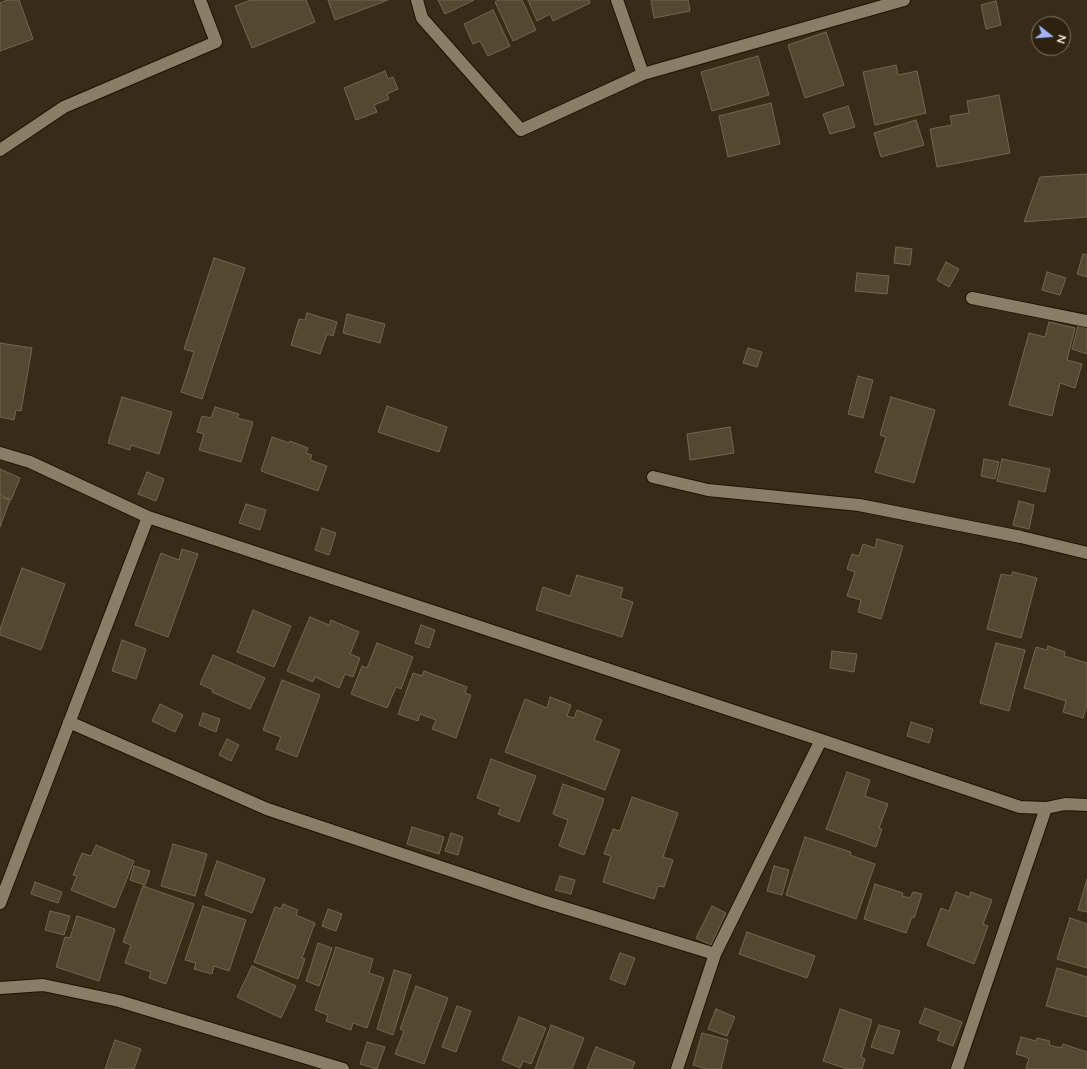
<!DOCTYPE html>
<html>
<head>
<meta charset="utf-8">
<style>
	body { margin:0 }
	#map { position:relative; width:1087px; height:1069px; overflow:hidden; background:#372c17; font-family:Lato,sans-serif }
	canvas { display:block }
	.north { position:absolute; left:1031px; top:16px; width:40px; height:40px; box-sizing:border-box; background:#2d220d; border:1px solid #7e7563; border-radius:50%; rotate:107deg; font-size:11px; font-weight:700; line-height:16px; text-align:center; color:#f8f1e4 }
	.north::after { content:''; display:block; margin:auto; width:14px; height:18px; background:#a5b1fc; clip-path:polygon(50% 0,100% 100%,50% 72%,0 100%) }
</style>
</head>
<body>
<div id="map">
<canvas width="1087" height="1069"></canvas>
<div class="north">N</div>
</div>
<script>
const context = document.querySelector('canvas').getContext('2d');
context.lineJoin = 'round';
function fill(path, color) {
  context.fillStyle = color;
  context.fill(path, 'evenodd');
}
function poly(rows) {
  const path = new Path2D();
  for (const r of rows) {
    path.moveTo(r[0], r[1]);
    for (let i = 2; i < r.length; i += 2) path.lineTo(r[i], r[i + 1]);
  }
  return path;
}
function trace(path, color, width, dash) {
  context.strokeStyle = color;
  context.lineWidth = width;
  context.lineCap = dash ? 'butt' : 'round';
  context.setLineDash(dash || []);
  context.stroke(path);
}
const building = poly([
	[7,0,19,0,33,39,0,51,0,3,7,0],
	[251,0,306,0,315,22,252,48,235,6,251,0],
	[328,0,388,0,335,20,328,0],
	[438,0,474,0,445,14,438,0],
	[498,0,522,0,536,30,513,41,495,2,498,0],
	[528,0,589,0,590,3,553,21,550,14,537,21,528,0],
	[651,0,688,0,690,11,654,18,651,0],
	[996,1,1001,25,986,29,981,5,996,1],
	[493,10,510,46,488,56,480,41,473,44,464,24,493,10],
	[826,32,844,85,805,98,788,45,826,32],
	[758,56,769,95,712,111,701,72,758,56],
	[896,65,898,75,917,71,926,113,875,125,863,72,896,65],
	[385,71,388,79,393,77,398,89,387,94,389,99,374,105,377,112,356,120,344,88,385,71],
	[999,95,1010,153,937,167,930,129,952,125,950,116,969,113,967,101,999,95],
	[771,103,780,144,728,157,719,116,771,103],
	[848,106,855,127,830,134,823,114,848,106],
	[916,120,924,145,881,157,874,133,916,120],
	[1087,174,1087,217,1024,222,1040,177,1087,174],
	[896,247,912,249,910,265,894,263,896,247],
	[1083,254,1087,255,1087,277,1077,274,1083,254],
	[214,258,245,268,202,399,181,392,194,352,184,349,214,258],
	[946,262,959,269,949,287,937,280,946,262],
	[1047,272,1066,278,1060,295,1042,290,1047,272],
	[857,273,889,276,887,294,855,291,857,273],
	[307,313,337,322,333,336,327,334,320,354,291,345,299,319,305,320,307,313],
	[347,314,385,324,380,343,343,333,347,314],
	[1049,322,1075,328,1067,360,1082,364,1075,388,1060,383,1052,416,1009,405,1029,333,1045,337,1049,322],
	[1078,326,1087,328,1087,354,1072,349,1078,326],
	[0,343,32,348,21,411,16,410,14,420,0,417,0,343],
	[748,348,762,352,757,367,743,363,748,348],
	[858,376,873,380,863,418,848,414,858,376],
	[122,397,172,412,159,454,131,445,130,450,108,443,122,397],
	[891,397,935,410,914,483,875,472,886,437,880,435,891,397],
	[387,406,447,427,439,452,378,432,387,406],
	[215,407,239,414,237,418,253,422,241,462,199,450,204,434,197,432,202,416,211,418,215,407],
	[730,427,734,453,690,460,687,434,730,427],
	[272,437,289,443,290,441,308,448,306,453,312,455,310,460,327,466,318,491,261,471,272,437],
	[984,459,999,462,995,479,981,476,984,459],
	[1002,459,1050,469,1045,492,997,481,1002,459],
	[0,469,20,478,11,500,0,495,0,469],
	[147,472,164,479,156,501,138,494,147,472],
	[0,497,10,500,0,527,0,497],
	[1019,501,1034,505,1029,529,1013,525,1019,501],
	[246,504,266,510,260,530,239,523,246,504],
	[322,528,336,533,329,555,315,550,322,528],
	[877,539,903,546,881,619,858,612,861,600,847,596,855,572,847,569,852,554,859,556,863,544,875,548,877,539],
	[182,549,198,554,168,637,135,625,161,553,179,560,182,549],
	[22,568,65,584,41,650,0,635,0,629,22,568],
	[1013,572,1037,578,1021,638,987,629,1001,574,1011,576,1013,572],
	[577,575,623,588,620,598,633,602,622,637,536,610,543,587,570,596,577,575],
	[253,610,291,626,274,667,237,652,253,610],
	[310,617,329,625,331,620,359,632,350,654,360,658,353,677,345,674,339,688,315,677,313,682,287,671,310,617],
	[421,625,435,630,429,648,415,643,421,625],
	[122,640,146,649,136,679,112,671,122,640],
	[377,643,413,657,401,689,396,687,387,708,351,694,362,666,367,668,377,643],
	[996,643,1025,650,1009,711,980,703,996,643],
	[1048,646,1065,652,1064,656,1087,663,1087,704,1083,718,1063,712,1066,701,1024,688,1036,647,1047,650,1048,646],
	[832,651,857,654,854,672,830,668,832,651],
	[213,655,265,678,250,709,212,692,213,690,200,684,213,655],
	[424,671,467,687,465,693,471,695,456,738,432,729,436,720,420,714,418,721,398,714,413,673,422,676,424,671],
	[282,680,320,695,297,757,276,749,281,737,263,730,282,680],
	[550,697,571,705,567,716,574,718,577,710,602,720,594,740,620,750,605,790,505,752,525,699,547,708,550,697],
	[160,704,183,715,175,732,152,721,160,704],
	[203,713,220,719,216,732,199,725,203,713],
	[911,722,933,729,929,743,907,736,911,722],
	[227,739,239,745,231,761,219,755,227,739],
	[491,759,536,776,519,822,498,814,501,807,477,798,491,759],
	[847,772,870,780,865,796,888,804,879,828,882,829,876,847,826,829,847,772],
	[563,784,604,799,584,855,559,846,568,820,553,814,563,784],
	[632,797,678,813,663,857,673,860,664,887,658,886,654,899,603,882,611,856,604,854,613,829,620,831,632,797],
	[412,827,444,837,439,854,407,844,412,827],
	[451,833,463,837,458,855,445,851,451,833],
	[805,837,851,852,850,855,875,864,856,919,786,895,805,837],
	[173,844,207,854,195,896,161,886,173,844],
	[96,845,134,861,115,908,71,890,77,876,73,875,82,853,91,856,96,845],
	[217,861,265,879,252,913,205,895,217,861],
	[134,866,150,871,145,885,130,880,134,866],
	[774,866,789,870,782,895,767,891,774,866],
	[560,876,575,880,571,894,555,890,560,876],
	[1087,879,1087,912,1078,910,1087,879],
	[35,882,62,892,58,903,31,894,35,882],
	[875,884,903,893,902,896,910,898,913,892,922,894,914,918,912,917,906,933,864,919,875,884],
	[143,886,194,904,166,984,149,978,151,972,125,963,131,945,123,942,143,886],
	[956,892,969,897,971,892,992,900,983,924,988,926,974,964,927,945,941,908,949,911,956,892],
	[283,904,298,910,296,915,315,923,302,958,305,959,298,979,254,962,275,907,281,909,283,904],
	[203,906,246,920,229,971,214,966,212,974,194,969,196,963,185,960,203,906],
	[712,906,726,913,711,945,696,938,712,906],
	[328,909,342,914,336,931,322,926,328,909],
	[50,911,70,916,64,935,45,930,50,911],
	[77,916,115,929,99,981,56,967,65,937,70,938,77,916],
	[1070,918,1087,924,1087,968,1057,959,1070,918],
	[747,932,815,956,807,978,739,954,747,932],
	[318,943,332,948,319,986,306,981,318,943],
	[336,947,373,959,369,973,384,978,367,1028,353,1023,351,1030,326,1021,328,1015,315,1010,336,947],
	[620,953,635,958,625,985,610,979,620,953],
	[252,966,296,986,281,1018,237,997,252,966],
	[1057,968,1087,977,1087,1017,1046,1006,1057,968],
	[394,970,411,975,393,1035,377,1029,394,970],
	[416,986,448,998,424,1064,395,1054,404,1031,400,1029,416,986],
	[457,1006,471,1011,456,1052,442,1047,457,1006],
	[925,1008,962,1022,953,1046,937,1040,941,1031,919,1023,925,1008],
	[716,1009,735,1017,727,1036,708,1029,716,1009],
	[840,1009,872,1020,861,1057,865,1059,862,1069,848,1069,823,1061,840,1009],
	[519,1017,546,1028,531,1064,523,1061,520,1068,502,1060,519,1017],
	[551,1025,584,1038,572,1069,535,1069,551,1025],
	[879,1025,900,1031,893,1054,871,1047,879,1025],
	[702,1033,728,1040,721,1069,707,1069,693,1065,702,1033],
	[1021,1037,1036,1041,1037,1038,1050,1041,1049,1045,1061,1048,1063,1044,1087,1052,1087,1069,1026,1069,1029,1058,1016,1054,1021,1037],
	[115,1040,141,1049,134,1069,105,1069,115,1040],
	[367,1042,385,1047,377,1069,360,1064,367,1042],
	[596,1047,635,1062,632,1069,587,1069,596,1047]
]);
fill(building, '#544832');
trace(building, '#736750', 1);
const street = poly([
	[417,0,422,18,521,130,643,74,904,0],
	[617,0,643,74],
	[0,150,64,107,216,42,200,0],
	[972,298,1087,321],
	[0,453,30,462,148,517,821,740,1020,807,1046,808,1065,804,1087,805],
	[653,477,708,490,859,505,1021,537,1087,553],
	[69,722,267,809,542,901,715,954],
	[0,903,148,517],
	[0,988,43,985,119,1001,343,1069],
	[677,1069,715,954,821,740],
	[957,1069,1046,808]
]);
trace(street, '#1e1402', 14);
trace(street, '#8a7e66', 12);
</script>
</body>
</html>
